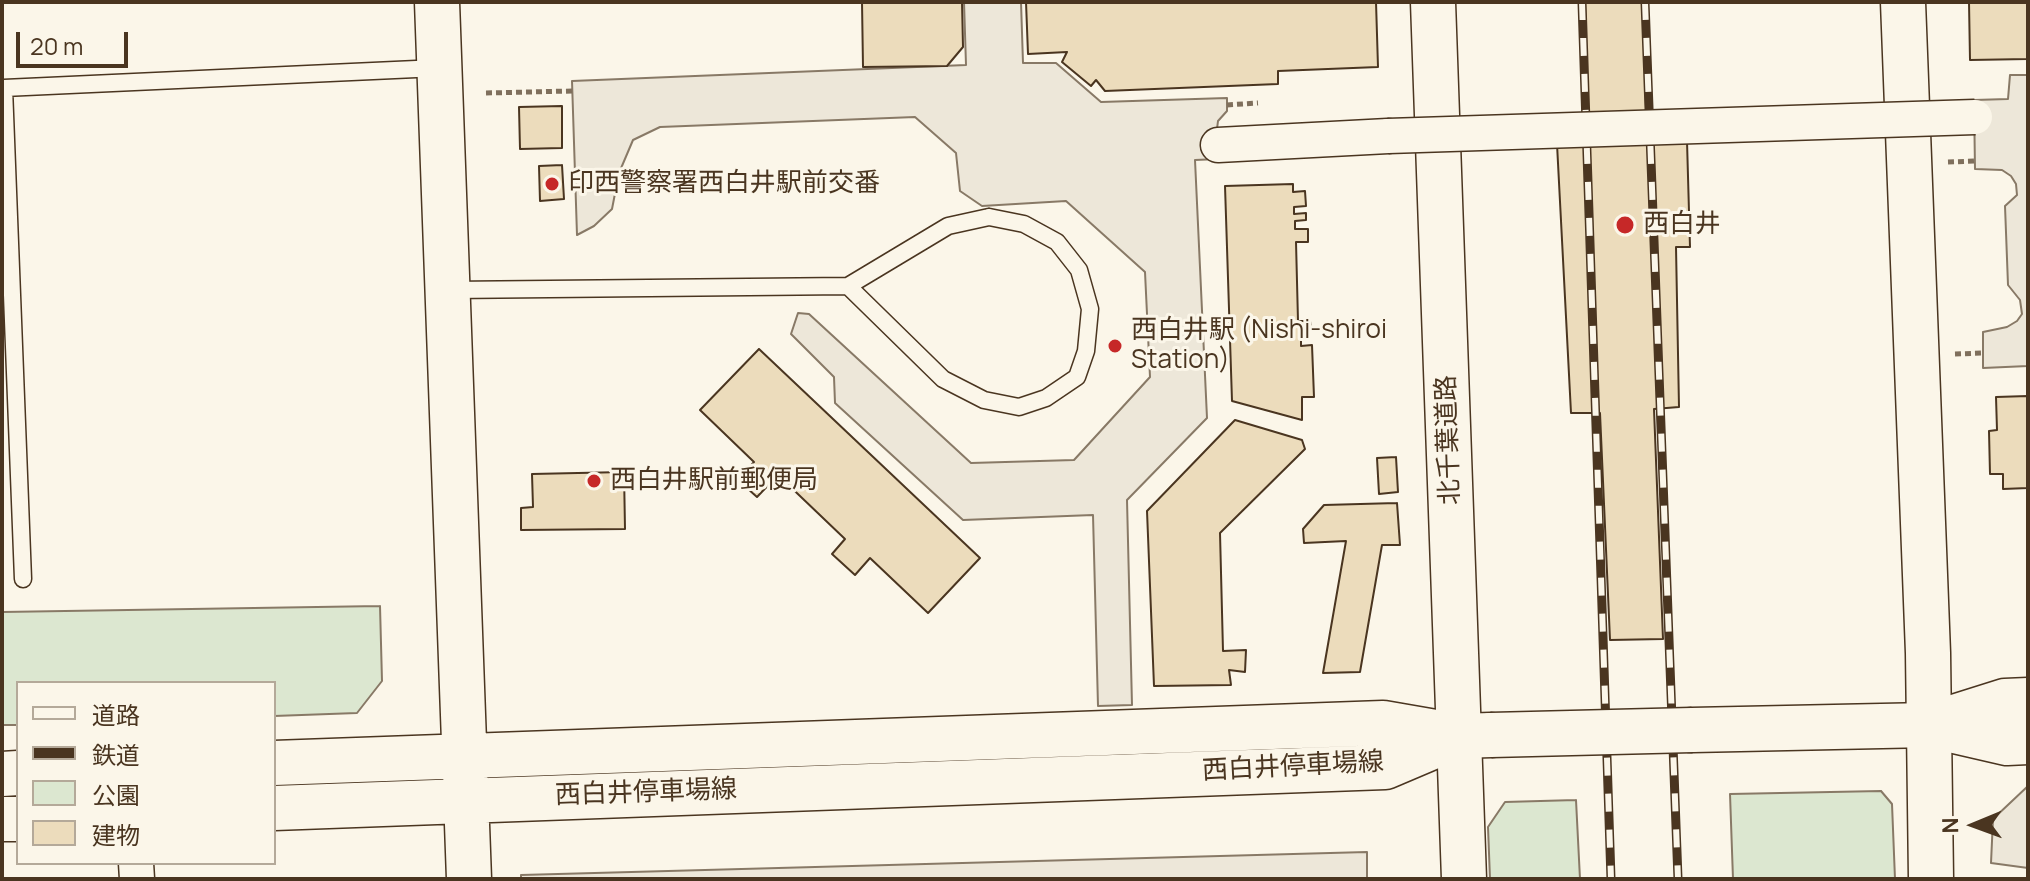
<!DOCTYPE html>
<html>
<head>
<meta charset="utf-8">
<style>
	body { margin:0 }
	#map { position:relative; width:2030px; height:881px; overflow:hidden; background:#fbf6e9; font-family:Manrope,"Noto Sans JP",sans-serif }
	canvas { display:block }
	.frame { position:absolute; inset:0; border:4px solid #4a3520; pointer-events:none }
	.legend { position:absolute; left:16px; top:681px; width:260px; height:184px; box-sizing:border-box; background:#fbf6e9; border:2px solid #b4a999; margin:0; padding:10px 14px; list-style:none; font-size:24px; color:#4a3520 }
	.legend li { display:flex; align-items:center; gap:16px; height:40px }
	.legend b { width:40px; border:2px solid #b4a999 }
	.north { position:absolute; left:1934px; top:785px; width:80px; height:80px; -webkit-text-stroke:6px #fbf6e9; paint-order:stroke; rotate:269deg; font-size:22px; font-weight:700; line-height:32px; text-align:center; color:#4a3520 }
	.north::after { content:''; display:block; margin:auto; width:28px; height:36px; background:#4a3520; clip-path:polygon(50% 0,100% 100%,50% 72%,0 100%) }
	.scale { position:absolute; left:16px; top:32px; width:112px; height:36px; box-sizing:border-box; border:4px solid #4a3520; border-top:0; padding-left:10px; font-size:24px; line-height:28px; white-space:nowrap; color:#4a3520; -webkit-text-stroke:6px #fbf6e9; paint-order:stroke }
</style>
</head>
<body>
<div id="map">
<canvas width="2030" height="881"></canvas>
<div class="frame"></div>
<ul class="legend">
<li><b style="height:10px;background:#fbf6e9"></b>道路</li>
<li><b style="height:10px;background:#4a3520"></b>鉄道</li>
<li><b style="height:22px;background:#dce7d0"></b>公園</li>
<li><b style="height:22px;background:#ecdcbc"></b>建物</li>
</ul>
<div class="north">N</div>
<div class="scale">20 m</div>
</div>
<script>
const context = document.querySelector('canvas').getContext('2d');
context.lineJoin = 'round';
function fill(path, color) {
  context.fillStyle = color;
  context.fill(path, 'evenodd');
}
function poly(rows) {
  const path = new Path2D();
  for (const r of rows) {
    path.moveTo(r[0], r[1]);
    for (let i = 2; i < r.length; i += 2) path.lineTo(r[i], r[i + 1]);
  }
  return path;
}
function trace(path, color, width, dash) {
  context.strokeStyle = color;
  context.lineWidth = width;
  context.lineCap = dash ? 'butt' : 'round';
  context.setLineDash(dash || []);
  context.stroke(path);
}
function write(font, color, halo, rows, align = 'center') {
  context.font = font + ' Manrope,"Noto Sans JP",sans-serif';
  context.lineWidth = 6;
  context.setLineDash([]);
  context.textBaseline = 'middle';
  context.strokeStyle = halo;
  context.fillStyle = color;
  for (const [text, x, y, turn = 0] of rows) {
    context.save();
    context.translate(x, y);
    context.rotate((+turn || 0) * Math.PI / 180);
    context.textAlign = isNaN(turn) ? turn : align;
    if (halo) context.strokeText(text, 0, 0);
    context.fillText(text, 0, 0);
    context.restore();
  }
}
const green = poly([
	[380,606,382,681,357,713,274,716,274,683,18,683,18,725,2,725,2,612,380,606],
	[1881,791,1892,804,1895,879,1733,879,1730,794,1881,791],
	[1576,800,1580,879,1490,879,1488,827,1505,802,1576,800]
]);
fill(green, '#dce7d0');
trace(green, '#887966', 2);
const parking = poly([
	[964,2,1021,2,1023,63,1056,63,1101,102,1227,98,1227,111,1218,121,1217,129,1219,159,1195,160,1207,418,1127,500,1132,705,1098,706,1093,515,963,520,835,403,834,377,791,334,798,313,809,314,971,463,1074,460,1150,377,1145,272,1066,201,982,206,960,191,956,153,915,117,660,127,633,140,619,173,612,209,594,226,577,235,572,81,966,65,964,2],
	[2010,75,2028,75,2028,366,1983,368,1983,332,2007,327,2017,321,2022,314,2020,300,2008,285,2005,206,2017,195,2016,184,2011,176,2002,170,1975,169,1974,100,2008,99,2010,75],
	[2028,786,2028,868,1991,863,1993,819,2028,786],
	[1367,852,1367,879,521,879,521,875,1367,852]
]);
fill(parking, '#ede7d9');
trace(parking, '#887966', 2);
const building = poly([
	[862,2,962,2,963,47,947,66,863,67,862,2],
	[1026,2,1376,2,1378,67,1278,71,1278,84,1105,91,1096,80,1091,86,1062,62,1067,52,1028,54,1026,2],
	[1585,2,1643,2,1647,143,1687,141,1690,247,1676,247,1679,407,1654,409,1663,639,1610,640,1600,413,1571,413,1557,144,1588,141,1585,2],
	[1969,2,2028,2,2028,59,1970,60,1969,2],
	[562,106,562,148,520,149,519,107,562,106],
	[562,165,564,199,540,201,539,166,562,165],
	[1293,184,1293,192,1305,191,1306,206,1294,207,1294,214,1306,213,1306,220,1295,221,1295,229,1308,229,1308,242,1296,242,1298,321,1310,321,1311,330,1301,331,1301,346,1312,345,1314,397,1302,397,1302,420,1232,401,1225,186,1293,184],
	[759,349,980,558,928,613,870,558,855,575,832,554,845,539,778,475,757,497,738,480,754,462,700,410,759,349],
	[2028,396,2028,488,2003,489,2003,474,1990,474,1989,431,1997,430,1996,397,2028,396],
	[1235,420,1302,440,1305,449,1220,533,1223,651,1246,650,1245,672,1229,670,1231,685,1154,686,1147,511,1235,420],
	[1396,457,1398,492,1379,494,1377,458,1396,457],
	[624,472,625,529,521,530,521,508,533,507,532,474,624,472],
	[1397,503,1400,545,1382,545,1360,672,1323,673,1346,541,1304,543,1303,529,1324,505,1397,503]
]);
fill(building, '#ecdcbc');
trace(building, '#4a3520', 2);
const lane = poly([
	[989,217,1024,224,1057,242,1079,270,1090,309,1086,351,1077,377,1046,398,1019,407,984,400,943,379,848,286,948,226,989,217],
	[450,290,848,286],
	[23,579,4,88,438,68]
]);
const street = poly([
	[1218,145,1388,136],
	[136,863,137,879]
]);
const secondary = poly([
	[437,2,469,879],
	[1932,724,2005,701,2028,700],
	[1692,730,1929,725,2007,743,2028,742],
	[274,763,1383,723,1458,736,1491,735],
	[2,774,18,773],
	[274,808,1385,767,1458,736],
	[2,819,18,819]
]);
const highway = poly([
	[1433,2,1464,879],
	[1903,2,1928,653,1931,879]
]);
trace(lane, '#4a3520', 19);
trace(street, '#4a3520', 37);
trace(secondary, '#4a3520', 47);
trace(highway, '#4a3520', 47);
trace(poly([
	[486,93,572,91],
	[1227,105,1258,103],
	[1948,162,1975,161],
	[1955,354,1983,353]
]), '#7f6f5c', 5, [6, 4]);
trace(lane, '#fbf6e9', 16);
trace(street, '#fbf6e9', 34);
trace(secondary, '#fbf6e9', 44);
trace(highway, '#fbf6e9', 44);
const rail = poly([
	[1582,2,1611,879],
	[1645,2,1678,879]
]);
trace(rail, '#4a3520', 9);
trace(rail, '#fbf6e9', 6, [18]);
const streetBridge = poly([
	[1388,136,1975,117]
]);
const secondaryBridge = poly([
	[1491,735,1692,730]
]);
trace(streetBridge, '#4a3520', 37, []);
trace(secondaryBridge, '#4a3520', 47, []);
trace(streetBridge, '#fbf6e9', 34);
trace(secondaryBridge, '#fbf6e9', 44);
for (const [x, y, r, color] of [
	[552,184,8,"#c62828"],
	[1625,225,10,"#c62828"],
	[1115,346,8,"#c62828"],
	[594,481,8,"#c62828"]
]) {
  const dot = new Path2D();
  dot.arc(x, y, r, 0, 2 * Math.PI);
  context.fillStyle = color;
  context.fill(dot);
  trace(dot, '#fbf6e9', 3);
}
write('26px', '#4a3520', '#fbf6e9', [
	["印西警察署西白井駅前交番",568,184],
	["西白井",1643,225],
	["西白井駅 (Nishi-shiroi",1131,331],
	["Station)",1131,361],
	["西白井駅前郵便局",610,481]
], 'left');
write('26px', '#4a3520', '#fbf6e9', [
	["北千葉道路",1449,440,-92],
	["西白井停車場線",1293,767,-3],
	["西白井停車場線",646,793,-2]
]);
</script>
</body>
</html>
